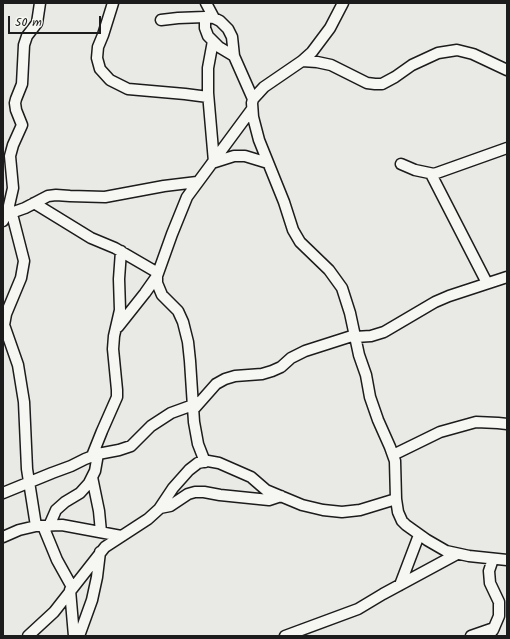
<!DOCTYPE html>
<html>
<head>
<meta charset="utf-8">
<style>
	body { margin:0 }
	#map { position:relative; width:510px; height:639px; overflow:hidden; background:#e9e9e5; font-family:Kalam,sans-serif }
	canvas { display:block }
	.frame { position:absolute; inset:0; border:4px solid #1c1c1c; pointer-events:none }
	.scale { position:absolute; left:8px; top:16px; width:93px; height:18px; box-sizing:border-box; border:2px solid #1c1c1c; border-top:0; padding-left:5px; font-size:12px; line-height:14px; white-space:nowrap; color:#1c1c1c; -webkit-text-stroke:3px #f6f6f2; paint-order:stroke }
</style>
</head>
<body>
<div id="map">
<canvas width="510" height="639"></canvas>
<div class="frame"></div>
<div class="scale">50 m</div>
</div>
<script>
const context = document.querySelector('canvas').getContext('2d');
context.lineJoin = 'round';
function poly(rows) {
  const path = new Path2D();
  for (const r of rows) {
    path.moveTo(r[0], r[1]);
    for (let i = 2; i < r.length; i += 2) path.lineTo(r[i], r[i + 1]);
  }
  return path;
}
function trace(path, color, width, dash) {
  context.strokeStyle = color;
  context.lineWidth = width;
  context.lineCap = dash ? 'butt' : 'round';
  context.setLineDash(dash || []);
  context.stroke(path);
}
const minor = poly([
	[113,3,103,35,98,47,97,58,100,69,110,80,128,89,185,94,208,97],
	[206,3,214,18],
	[343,3,330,28,312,52,302,61,264,87,253,99,252,103,253,117,259,140,284,202,293,230,300,242,329,270,342,288,350,313,359,355,366,375,370,397,378,420,390,447,395,461,396,499,398,512,402,521,406,525,427,540,446,551,469,556,507,560],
	[205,17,205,28,208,36,219,47,234,56],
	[161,20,178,18,205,17,214,18,220,21,228,29,232,37,234,56,253,99],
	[213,41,208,68,208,93,214,162],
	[302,61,317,62,331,65,367,83,375,84,382,84,395,77,412,65,438,53,457,50,473,54,507,70],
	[212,163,234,156,245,156,268,163],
	[401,164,415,170,434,174,507,148],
	[431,174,487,283],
	[34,203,91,238,115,248,158,273],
	[9,208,13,218,24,261,21,278,6,314,4,325,18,365,24,402,27,469,36,526],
	[11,213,25,208,48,196,56,195,70,196,105,197,164,186,197,182],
	[3,221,8,210,13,188,10,156,13,145,22,125,16,110,15,103,16,99,22,84,24,45,27,36,37,23,40,3],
	[118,327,145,293,157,276],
	[355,337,371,336,384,332,435,302,449,296,507,277],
	[193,410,216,384,225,379,235,376,262,374,272,371,281,367,291,358,305,351,355,335],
	[393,455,440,432,476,422,498,423,507,424],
	[92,456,102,431,117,397,117,390,113,349,114,336,120,310,119,279,121,251],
	[205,462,198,444,194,422,190,361,188,342,183,322,178,311,162,295,157,283,157,276,172,234,187,197,252,109],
	[92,477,99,511,101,532],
	[3,493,52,473,71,466,85,459,98,454,119,450,131,446,151,426,171,413,193,405],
	[160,508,170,506,188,494,195,492,204,492,220,495,269,500,281,496],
	[43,526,57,560,72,587],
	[49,526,56,510,65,502,80,493,89,483,95,471,98,454],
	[3,537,19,530,36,526,62,525,121,536],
	[400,585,419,535],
	[70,590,74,636],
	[28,636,54,612,105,547,148,519,159,509,173,488,189,470,198,463,208,461,219,463,251,477,266,490,302,505,323,510,342,512,360,510,396,499],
	[79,636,92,600,97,577,100,552],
	[285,636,358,609,383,594,457,554],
	[471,636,494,628],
	[488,636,493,630,499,616,499,602,490,583,489,571,493,559]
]);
trace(minor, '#1c1c1c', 13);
trace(minor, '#f6f6f2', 10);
</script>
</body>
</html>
